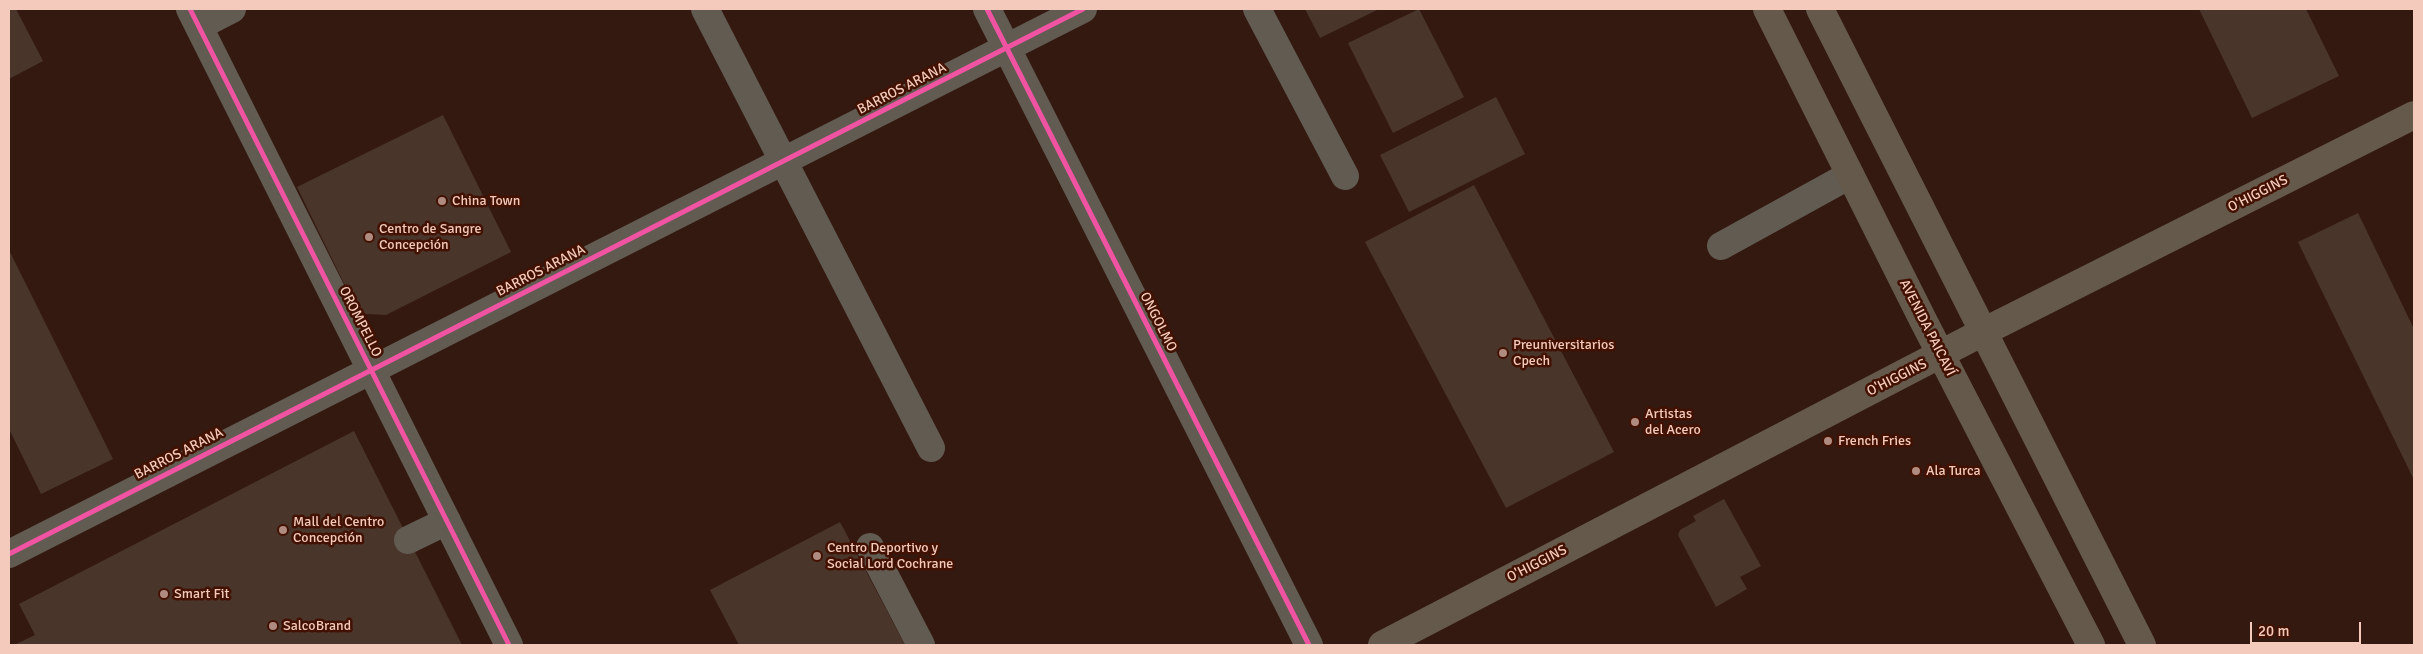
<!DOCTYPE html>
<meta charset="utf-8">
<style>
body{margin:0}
#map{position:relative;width:2423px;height:654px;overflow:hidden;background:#341910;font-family:Signika,sans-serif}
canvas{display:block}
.frame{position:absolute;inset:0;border:10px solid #f3cabc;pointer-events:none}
.scale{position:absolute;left:2250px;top:622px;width:111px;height:22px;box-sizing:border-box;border:2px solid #f3cabc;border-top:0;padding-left:6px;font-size:15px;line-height:18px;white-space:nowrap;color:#f3cabc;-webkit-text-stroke:4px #431101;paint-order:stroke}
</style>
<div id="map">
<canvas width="2423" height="654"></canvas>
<div class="frame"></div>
<div class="scale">20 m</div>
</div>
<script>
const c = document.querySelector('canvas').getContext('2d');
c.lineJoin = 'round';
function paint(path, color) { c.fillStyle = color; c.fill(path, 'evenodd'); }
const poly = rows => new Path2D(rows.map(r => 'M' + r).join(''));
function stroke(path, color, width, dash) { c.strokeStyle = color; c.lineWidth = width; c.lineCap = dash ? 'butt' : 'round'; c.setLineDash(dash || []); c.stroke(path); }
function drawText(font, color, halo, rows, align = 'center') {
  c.font = font + ' Signika,sans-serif'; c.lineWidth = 5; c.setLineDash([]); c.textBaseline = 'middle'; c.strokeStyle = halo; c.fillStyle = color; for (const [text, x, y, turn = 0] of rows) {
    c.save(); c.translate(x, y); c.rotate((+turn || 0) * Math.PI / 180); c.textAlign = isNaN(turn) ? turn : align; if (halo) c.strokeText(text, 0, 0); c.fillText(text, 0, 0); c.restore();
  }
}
paint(poly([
 [9,9,16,9,43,61,9,79],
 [1305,9,1379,9,1320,38],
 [1419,9,1464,97,1393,133,1348,43],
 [2199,9,2306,9,2339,76,2252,118],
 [1496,97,1525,154,1409,212,1380,155],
 [443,115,511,252,386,315,366,314,354,304,297,187],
 [1474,185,1614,452,1506,508,1365,242],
 [2358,213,2414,329,2414,480,2298,242],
 [9,250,113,459,41,494,9,429],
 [354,431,462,645,14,645,35,635,19,604],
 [1724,499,1761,566,1740,577,1747,589,1716,607,1678,535,1680,530,1696,521,1693,516],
 [840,522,905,645,739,645,710,590]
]), '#4a352b');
stroke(poly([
 [190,9,509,645],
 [705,9,931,448],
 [987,9,1309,645],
 [1257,9,1345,176],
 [199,26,232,9],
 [1721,246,1850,175],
 [408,540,447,521],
 [870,547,921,645],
 [9,554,1083,9]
]), '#615b51', 28);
stroke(poly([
 [1767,9,1924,322,2091,645],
 [1820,9,2142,645],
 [1382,645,1983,332,2414,115]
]), '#65594c', 28);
stroke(poly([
 [190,9,509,645],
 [987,9,1309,645],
 [9,554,1083,9]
]), '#f153a3', 5);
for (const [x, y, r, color] of [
 [442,201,5,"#b08c80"],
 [369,237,5,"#b08c80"],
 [1503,353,5,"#b08c80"],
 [1635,422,5,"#b08c80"],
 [1828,441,5,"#b08c80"],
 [1916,471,5,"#b08c80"],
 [283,530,5,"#b08c80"],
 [817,556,5,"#b08c80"],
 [164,594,5,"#b08c80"],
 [273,626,5,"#b08c80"]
]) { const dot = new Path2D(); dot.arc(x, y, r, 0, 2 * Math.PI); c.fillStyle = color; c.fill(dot); stroke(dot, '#431101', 2); }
drawText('14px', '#f3cabc', '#431101', [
 ["BARROS ARANA",902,89,-27],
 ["O'HIGGINS",2258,194,-27],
 ["BARROS ARANA",541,271,-27],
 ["OROMPELLO",360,322,63],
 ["ONGOLMO",1158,322,63],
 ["AVENIDA PAICAVÍ",1927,328,63],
 ["O'HIGGINS",1897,378,-27],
 ["BARROS ARANA",179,454,-27],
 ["O'HIGGINS",1537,564,-27]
]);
drawText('14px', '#f3cabc', '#431101', [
 ["China Town",452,201],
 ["Centro de Sangre",379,229],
 ["Concepción",379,245],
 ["Preuniversitarios",1513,345],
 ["Cpech",1513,361],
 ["Artistas",1645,414],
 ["del Acero",1645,430],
 ["French Fries",1838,441],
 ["Ala Turca",1926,471],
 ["Mall del Centro",293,522],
 ["Concepción",293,538],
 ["Centro Deportivo y",827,548],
 ["Social Lord Cochrane",827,564],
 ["Smart Fit",174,594],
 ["SalcoBrand",283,626]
], 'left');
</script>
